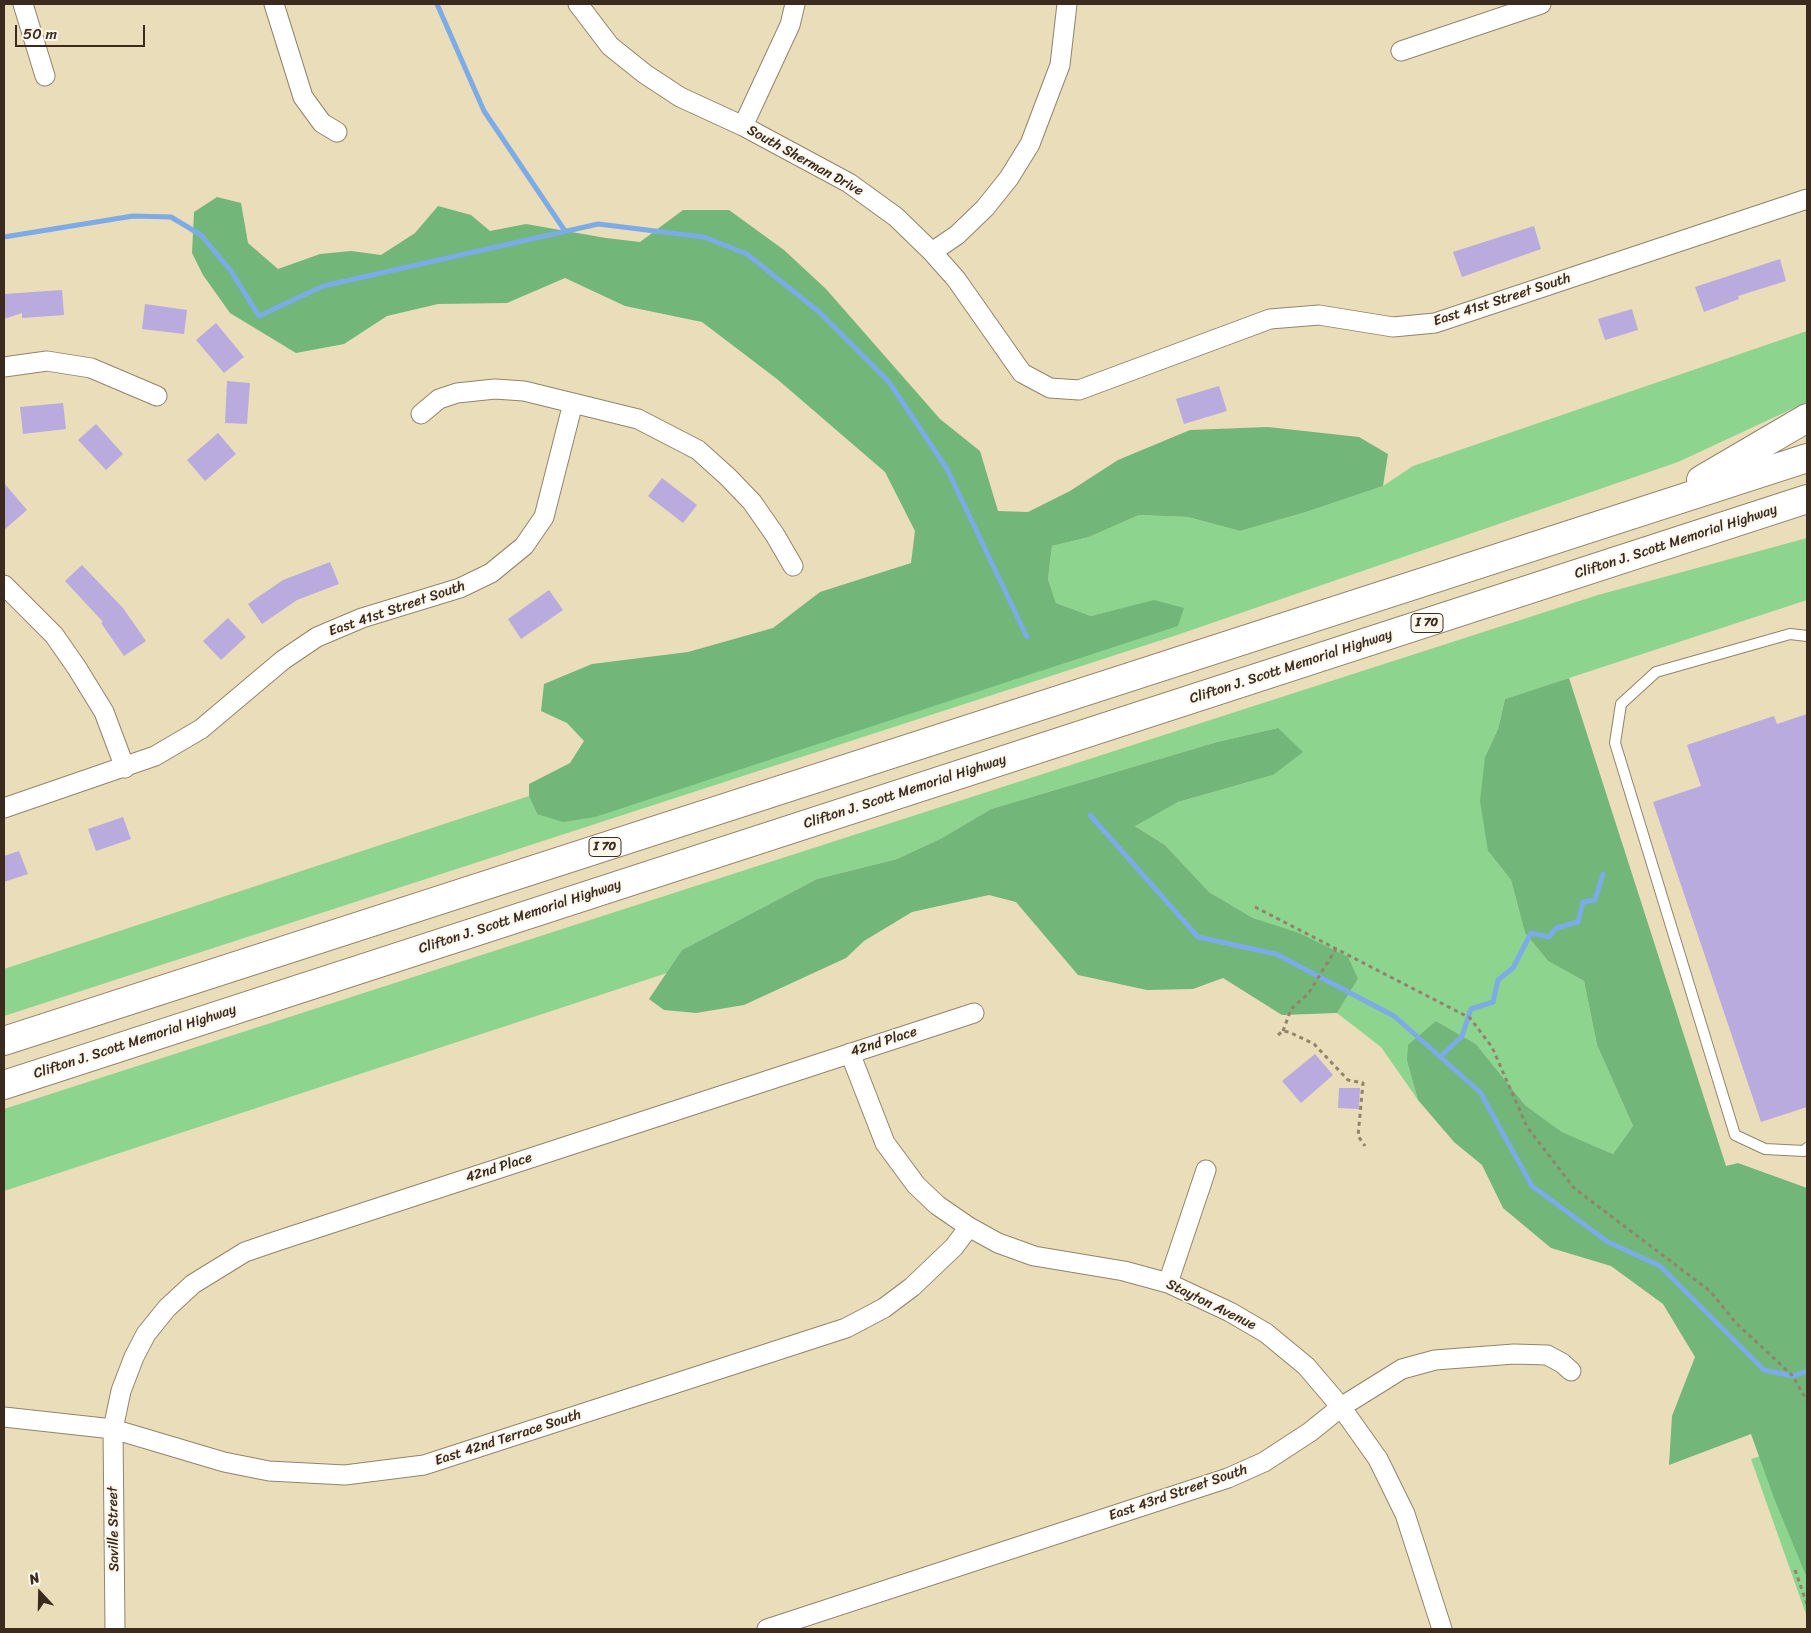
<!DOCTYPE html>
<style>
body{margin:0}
#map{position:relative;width:1811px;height:1633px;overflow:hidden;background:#eaddba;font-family:Sriracha,sans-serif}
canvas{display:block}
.frame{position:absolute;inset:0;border:5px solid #3b2a1e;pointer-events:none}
.north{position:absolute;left:15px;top:1568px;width:50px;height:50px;-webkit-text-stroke:4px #fbf7ec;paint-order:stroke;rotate:339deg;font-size:14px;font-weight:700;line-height:20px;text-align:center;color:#3b2a1e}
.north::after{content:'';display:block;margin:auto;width:18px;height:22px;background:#3b2a1e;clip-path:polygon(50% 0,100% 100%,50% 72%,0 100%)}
.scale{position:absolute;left:15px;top:25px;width:130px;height:22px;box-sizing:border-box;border:2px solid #3b2a1e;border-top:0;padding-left:6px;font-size:15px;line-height:18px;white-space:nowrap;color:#3b2a1e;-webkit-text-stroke:4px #fbf7ec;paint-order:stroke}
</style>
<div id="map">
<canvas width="1811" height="1633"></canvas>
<div class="frame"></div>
<div class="north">N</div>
<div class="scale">50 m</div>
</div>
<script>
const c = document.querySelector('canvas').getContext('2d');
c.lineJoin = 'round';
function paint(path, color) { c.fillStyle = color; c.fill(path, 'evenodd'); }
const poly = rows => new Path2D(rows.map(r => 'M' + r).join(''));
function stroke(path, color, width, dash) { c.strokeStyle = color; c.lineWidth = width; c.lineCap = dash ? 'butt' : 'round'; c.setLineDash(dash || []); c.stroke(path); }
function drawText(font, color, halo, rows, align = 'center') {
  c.font = font + ' Sriracha,sans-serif'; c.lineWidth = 4; c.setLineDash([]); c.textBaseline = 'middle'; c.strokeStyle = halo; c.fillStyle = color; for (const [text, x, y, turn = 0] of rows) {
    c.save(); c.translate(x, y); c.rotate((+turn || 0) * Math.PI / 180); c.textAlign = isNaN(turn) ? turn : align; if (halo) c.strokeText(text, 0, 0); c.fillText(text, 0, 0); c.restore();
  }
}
paint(poly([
 [1807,331,1807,402,1678,462,1180,634,4,1016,4,969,529,796,537,814,1154,601,1091,616,1056,603,1048,579,1052,546,1089,537,1139,515,1188,517,1240,531,1306,512,1383,486,1413,466],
 [1807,538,1807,600,1505,699,1498,729,1485,757,1488,851,1511,880,1525,933,1548,961,1584,981,1597,1045,1633,1126,1613,1154,1562,1132,1525,1105,1476,1044,1436,1021,1407,1061,1418,1100,1381,1047,1337,1013,1358,979,1299,934,1253,918,1209,892,1165,845,1134,825,1178,802,1273,775,1278,728,1217,742,991,809,942,838,897,859,817,879,682,950,667,973,4,1191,4,1109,1598,595],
 [1807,1441,1807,1617,1751,1459]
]), '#8dd48e');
paint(poly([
 [217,197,241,203,248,243,278,269,320,254,351,251,381,255,415,233,438,206,471,215,490,231,526,224,606,238,640,242,683,210,729,210,784,250,826,289,940,419,980,451,998,511,1028,512,1070,491,1118,460,1190,430,1268,427,1359,437,1388,454,1383,486,1306,512,1240,531,1188,517,1139,515,1089,537,1052,546,1048,579,1056,603,1091,616,1154,600,1184,608,1178,626,595,817,563,822,537,814,529,796,529,784,570,763,584,741,567,723,541,711,544,684,592,664,688,652,773,628,820,592,911,563,915,531,885,472,777,379,702,322,625,306,565,278,507,303,438,304,387,316,344,344,296,353,230,313,203,275,192,253,194,212],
 [1569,678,1726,1166,1738,1163,1807,1188,1807,1578,1774,1498,1751,1434,1669,1465,1672,1416,1695,1357,1663,1304,1611,1266,1551,1248,1503,1208,1482,1165,1454,1142,1418,1100,1407,1061,1408,1045,1436,1021,1476,1044,1525,1105,1562,1132,1613,1154,1633,1126,1597,1045,1584,981,1548,961,1525,933,1511,880,1488,851,1480,801,1485,757,1498,729,1505,699],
 [1278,728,1303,752,1273,775,1178,802,1135,826,1165,845,1209,892,1253,918,1299,933,1348,957,1358,979,1337,1013,1282,1015,1223,978,1193,989,1147,990,1078,975,1016,902,989,895,912,912,864,941,846,958,744,1005,696,1013,664,1010,649,999,682,950,817,879,897,859,942,838,991,809,1217,742]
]), '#72b679');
stroke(poly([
 [437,4,484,111,565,231],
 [4,237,133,216,171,217,201,235,231,271,259,316,323,286,598,224,704,237,747,254,818,311,889,382,947,469,1027,637],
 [1090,815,1198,937,1276,954,1394,1016,1480,1092,1532,1186,1608,1242,1660,1266,1764,1370,1793,1376,1807,1371],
 [1440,1057,1462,1036,1471,1009,1493,1002,1498,980,1513,968,1531,933,1549,937,1556,928,1578,922,1583,902,1595,900,1603,874]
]), '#7cabe6', 5);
paint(poly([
 [1534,226,1541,249,1462,277,1453,252],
 [1780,259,1786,281,1738,296,1739,299,1704,312,1695,287],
 [62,290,64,315,22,318,22,313,4,319,4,294],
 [145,304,187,310,184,334,142,329],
 [1632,309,1638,330,1605,340,1598,319],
 [216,323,244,357,224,373,196,340],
 [227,381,250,383,247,424,225,423],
 [1219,386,1227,411,1184,424,1176,399],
 [63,403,66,429,23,434,20,407],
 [96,424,123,454,106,470,78,440],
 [218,433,236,454,205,481,187,460],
 [662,478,697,505,683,523,648,496],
 [4,483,27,510,4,530],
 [330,562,339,584,297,600,262,624,248,604,283,580],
 [82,565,123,608,146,641,124,656,101,623,103,622,65,581],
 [549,590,563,610,521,639,508,619],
 [228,618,246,637,221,660,203,641],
 [1807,714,1807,1107,1761,1122,1653,802,1701,786,1687,745,1774,716,1777,724],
 [123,817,131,839,96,851,88,829],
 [19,851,28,874,4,882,4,856],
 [1315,1054,1333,1075,1301,1103,1282,1081],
 [1339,1088,1360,1088,1359,1109,1338,1108]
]), '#b9abdd');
const lane = poly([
 [1807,636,1790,634,1656,672,1621,704,1615,743,1735,1135,1765,1149,1804,1151,1807,1148]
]);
const street = poly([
 [23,4,45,76],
 [274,4,303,97,322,123,337,132],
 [578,4,610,46,645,74,680,97,743,126,849,183,896,217,932,252,956,279,1022,373,1050,388,1079,390,1270,319,1319,315,1393,327,1435,323,1807,199],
 [1401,51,1541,4],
 [743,126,790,25,795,4],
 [932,252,957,235,985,208,1009,178,1030,144,1060,65,1067,4],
 [4,367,47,361,91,368,157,396],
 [421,414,439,399,457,393,495,389,524,391,638,419,698,450,728,477,752,502,775,535,793,566],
 [4,585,54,635,77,668,104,712,125,768],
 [4,808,155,756,201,729,283,660,317,637,362,618,460,588,491,573,524,546,544,517,573,403],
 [850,1053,885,1143,916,1185,937,1205,969,1227,998,1243,1034,1256,1124,1271,1168,1283,1230,1312,1266,1333,1306,1366,1341,1407,1378,1459,1405,1514,1442,1629],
 [1168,1283,1206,1170],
 [4,1417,113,1429,224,1462,269,1471,345,1475,424,1465,846,1328,884,1308,912,1287,954,1247,969,1227],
 [115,1629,113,1429,121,1391,134,1357,146,1334,167,1308,193,1284,245,1252,277,1241,974,1013],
 [767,1629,1228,1478,1264,1462,1310,1432,1341,1407,1402,1369,1435,1360,1514,1354,1547,1355,1562,1363,1571,1371]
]);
const highway = poly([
 [1701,480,1807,418],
 [4,1041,1807,458],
 [4,1085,1807,499]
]);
stroke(lane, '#92846c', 12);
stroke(street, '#92846c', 21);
stroke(highway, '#92846c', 30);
stroke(poly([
 [1255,907,1470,1018,1492,1047,1527,1127,1574,1188,1710,1291,1736,1323,1793,1376,1807,1401],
 [1283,1031,1291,1009,1308,994,1336,949],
 [1278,1035,1283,1031,1289,1032,1314,1044,1348,1080,1363,1083,1358,1136,1365,1146],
 [1795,1570,1807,1604]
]), '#92846c', 3, [4, 4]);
stroke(lane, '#fff', 10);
stroke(street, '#fff', 19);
stroke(highway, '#fff', 28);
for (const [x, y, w] of [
 [1427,623,32],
 [605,847,32]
]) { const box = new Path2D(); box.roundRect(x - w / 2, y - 9.5, w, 19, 4); c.fillStyle = '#fbf7ec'; c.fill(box); stroke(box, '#3b2a1e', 1); }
drawText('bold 12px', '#3b2a1e', null, [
 ["I 70",1427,623],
 ["I 70",605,847]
]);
drawText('14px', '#3b2a1e', '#fbf7ec', [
 ["South Sherman Drive",805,161,29],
 ["East 41st Street South",1502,300,-18],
 ["Clifton J. Scott Memorial Highway",1676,542,-18],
 ["East 41st Street South",397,609,-19],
 ["Clifton J. Scott Memorial Highway",1291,667,-18],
 ["Clifton J. Scott Memorial Highway",905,792,-18],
 ["Clifton J. Scott Memorial Highway",520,917,-18],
 ["Clifton J. Scott Memorial Highway",135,1042,-18],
 ["42nd Place",884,1042,-18],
 ["42nd Place",499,1168,-18],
 ["Stayton Avenue",1211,1305,26],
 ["East 42nd Terrace South",508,1438,-18],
 ["East 43rd Street South",1178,1493,-19],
 ["Saville Street",114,1529,-91]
]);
</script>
